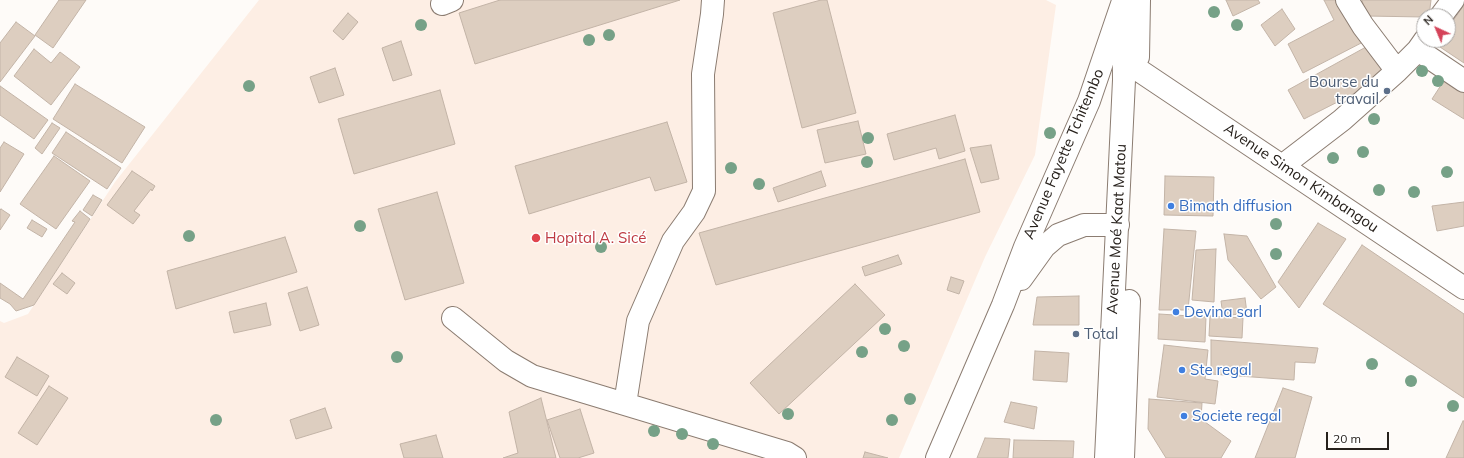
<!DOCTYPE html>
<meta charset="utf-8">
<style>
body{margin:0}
#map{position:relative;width:1464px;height:458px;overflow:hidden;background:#fefbf8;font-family:Mulish,sans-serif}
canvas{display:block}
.north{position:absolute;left:1416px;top:8px;width:40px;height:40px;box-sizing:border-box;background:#fff;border:1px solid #a9a6a4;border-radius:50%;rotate:316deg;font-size:11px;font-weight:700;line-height:16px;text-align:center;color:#27211c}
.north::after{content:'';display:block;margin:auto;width:14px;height:18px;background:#d44359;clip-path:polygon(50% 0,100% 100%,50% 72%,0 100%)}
.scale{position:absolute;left:1326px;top:432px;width:63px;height:18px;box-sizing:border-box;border:2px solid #27211c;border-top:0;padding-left:5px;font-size:12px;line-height:14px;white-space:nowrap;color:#27211c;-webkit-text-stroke:3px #fff;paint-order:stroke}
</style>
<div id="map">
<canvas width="1464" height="458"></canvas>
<div class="north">N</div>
<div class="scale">20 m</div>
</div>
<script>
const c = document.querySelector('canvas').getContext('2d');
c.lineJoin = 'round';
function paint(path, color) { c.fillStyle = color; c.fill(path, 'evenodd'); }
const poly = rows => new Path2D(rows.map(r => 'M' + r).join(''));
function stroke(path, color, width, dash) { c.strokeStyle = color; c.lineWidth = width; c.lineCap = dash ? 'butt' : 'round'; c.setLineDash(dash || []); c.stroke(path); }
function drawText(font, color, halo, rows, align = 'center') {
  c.font = font + ' Mulish,sans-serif'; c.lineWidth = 3; c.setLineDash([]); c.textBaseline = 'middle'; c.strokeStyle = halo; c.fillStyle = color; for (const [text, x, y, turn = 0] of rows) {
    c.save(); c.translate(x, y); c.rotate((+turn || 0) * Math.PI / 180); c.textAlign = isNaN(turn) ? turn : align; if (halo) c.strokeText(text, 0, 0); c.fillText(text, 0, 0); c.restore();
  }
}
paint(poly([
 [259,0,1046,0,1056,5,1035,155,985,257,899,458,0,458,0,321,4,323,28,314,115,182]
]), '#fdeee4');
const building = poly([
 [59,0,86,0,53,48,35,35,59,0],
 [500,0,680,0,475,64,459,13,500,0],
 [821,0,827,0,856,113,802,128,773,13,821,0],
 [1226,0,1258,0,1260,3,1233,16,1226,0],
 [1324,0,1342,0,1367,40,1303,73,1288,44,1334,20,1324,0],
 [1362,0,1431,0,1429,16,1424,17,1366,16,1362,0],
 [1464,5,1464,63,1437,45,1440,40,1448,40,1448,28,1464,5],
 [1282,9,1295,29,1275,46,1261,25,1282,9],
 [348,13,358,22,343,40,333,31,348,13],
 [16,22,35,36,0,82,0,43,16,22],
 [401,41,412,75,393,81,382,48,401,41],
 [1375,42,1398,69,1369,86,1304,119,1288,90,1375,42],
 [34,49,51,63,60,52,80,67,51,105,14,76,34,49],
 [335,68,344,95,319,103,310,77,335,68],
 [1445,79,1464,91,1464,119,1432,99,1445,79],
 [75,84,145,127,122,163,53,119,75,84],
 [0,86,48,120,34,139,0,115,0,86],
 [440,90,455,144,354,174,338,119,440,90],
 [955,115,965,151,939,159,936,148,894,160,887,134,955,115],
 [858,121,866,154,825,163,817,130,858,121],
 [667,122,687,182,655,191,650,177,529,214,515,166,667,122],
 [52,123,60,128,42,154,35,148,52,123],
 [66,132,121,168,107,189,52,153,66,132],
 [4,142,24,154,0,192,0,148,4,142],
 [991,145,999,179,981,183,970,148,991,145],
 [54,156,90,181,56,229,20,204,54,156],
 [965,159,980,212,716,285,699,233,965,159],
 [132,171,155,186,152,191,151,189,134,211,140,215,133,224,107,205,132,171],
 [821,171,826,186,778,202,773,188,821,171],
 [1165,176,1214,177,1213,216,1164,215,1165,176],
 [437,192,464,283,405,300,378,209,437,192],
 [93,195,102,200,92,216,83,210,93,195],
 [1464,202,1464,226,1437,231,1432,206,1464,202],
 [1,209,10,215,0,230,0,210,1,209],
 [80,211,90,219,34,305,16,311,10,304,0,298,0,283,23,299,75,222,72,221,80,211],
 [32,220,47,229,42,237,27,228,32,220],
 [1318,223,1346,239,1299,308,1278,282,1318,223],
 [1164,229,1196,231,1188,310,1159,310,1164,229],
 [1224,234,1247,236,1276,287,1261,299,1228,260,1224,234],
 [285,237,297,272,176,309,167,271,285,237],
 [1362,245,1464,314,1464,398,1323,304,1362,245],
 [1216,249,1214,302,1192,300,1196,250,1216,249],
 [898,255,902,264,865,276,862,267,898,255],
 [62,273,75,283,67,294,53,284,62,273],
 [951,277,964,281,959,294,947,290,951,277],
 [855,284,885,315,779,414,750,383,855,284],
 [307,287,319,325,300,331,288,293,307,287],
 [1079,296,1079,325,1033,325,1037,297,1079,296],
 [1245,298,1247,313,1223,316,1221,301,1245,298],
 [266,303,271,325,234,333,229,312,266,303],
 [1159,314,1206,317,1205,342,1158,339,1159,314],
 [1210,316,1243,318,1242,338,1209,336,1210,316],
 [1211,340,1318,348,1315,363,1295,362,1294,380,1211,374,1211,340],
 [1164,345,1208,350,1205,379,1218,381,1215,404,1157,397,1164,345],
 [1035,351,1069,353,1067,382,1033,380,1035,351],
 [17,357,49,376,37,396,5,377,17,357],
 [49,386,68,398,37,445,18,433,49,386],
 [1283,388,1312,397,1295,458,1255,458,1283,388],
 [541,398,556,458,503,458,518,453,509,412,541,398],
 [1149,399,1202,403,1201,419,1231,441,1221,458,1166,458,1148,429,1149,399],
 [1011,402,1037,407,1034,429,1004,422,1011,402],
 [325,408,332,428,296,439,290,420,325,408],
 [580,409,594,453,578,458,560,458,547,420,580,409],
 [1463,421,1464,421,1464,458,1446,458,1463,421],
 [436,435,443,458,404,458,400,444,436,435],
 [985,438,1010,439,1008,458,977,458,985,438],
 [1014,440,1074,441,1073,458,1013,458,1014,440],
 [865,452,888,458,863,458,865,452]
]);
paint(building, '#ddcec0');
stroke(building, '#c3b4a7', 1);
const minor = poly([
 [1347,0,1363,26,1397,71],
 [442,4,452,0],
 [1441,16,1453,0],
 [1418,50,1464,81],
 [1137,69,1464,288],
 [1282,166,1342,120,1397,71,1418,50,1425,40],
 [1021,279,1044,247,1058,235,1084,225,1118,225],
 [453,318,506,361,532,376,787,453,795,458],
 [625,404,638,321,673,241,694,212,704,191,703,74,712,14,713,0],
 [937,458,1003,305,1025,247,1089,101,1122,4]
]);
const major = poly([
 [1138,57,1139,0],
 [1106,458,1124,80,1123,0],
 [1123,458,1129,301]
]);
stroke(minor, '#8b7c71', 24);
stroke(major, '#8b7c71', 24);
stroke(minor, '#fff', 22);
stroke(major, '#fff', 22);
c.fillStyle = '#76a187';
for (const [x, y] of [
 [1214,12],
 [421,25],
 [1237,25],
 [609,35],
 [589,40],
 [1422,71],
 [1438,81],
 [249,86],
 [1374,119],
 [1050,133],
 [868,138],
 [1363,152],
 [1333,158],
 [867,162],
 [731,168],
 [1447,172],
 [759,184],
 [1379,190],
 [1414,192],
 [1276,224],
 [360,226],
 [189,236],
 [601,247],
 [1276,254],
 [885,329],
 [904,346],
 [862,352],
 [397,357],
 [1372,364],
 [1411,381],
 [910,399],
 [1453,406],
 [788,414],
 [216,420],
 [892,420],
 [654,431],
 [682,434],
 [713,444]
]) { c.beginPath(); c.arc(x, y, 6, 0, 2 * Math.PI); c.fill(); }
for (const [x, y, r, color] of [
 [1387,91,4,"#5c6f8a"],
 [1171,206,4,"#3f7fe0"],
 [536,238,5,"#e0444e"],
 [1176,312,4,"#3f7fe0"],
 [1076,334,4,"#5c6f8a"],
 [1182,370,4,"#3f7fe0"],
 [1184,416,4,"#3f7fe0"]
]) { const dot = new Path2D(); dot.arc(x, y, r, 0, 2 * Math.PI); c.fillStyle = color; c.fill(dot); stroke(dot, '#fff', 1.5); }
drawText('15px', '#4e5e75', '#fff', [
 ["Bourse du",1379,82],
 ["travail",1379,99],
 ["Total",1084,334,"left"]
], 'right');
drawText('15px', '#27211c', '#fff', [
 ["Avenue Fayette Tchitembo",1064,154,-67],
 ["Avenue Simon Kimbangou",1301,178,34],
 ["Avenue Moé Kaat Matou",1117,229,-87]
]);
drawText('15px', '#366cbe', '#fff', [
 ["Bimath diffusion",1179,206],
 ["Devina sarl",1184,312],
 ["Ste regal",1190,370],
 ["Societe regal",1192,416]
], 'left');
drawText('15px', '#be3a42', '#fff', [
 ["Hopital A. Sicé",545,238]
], 'left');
</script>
